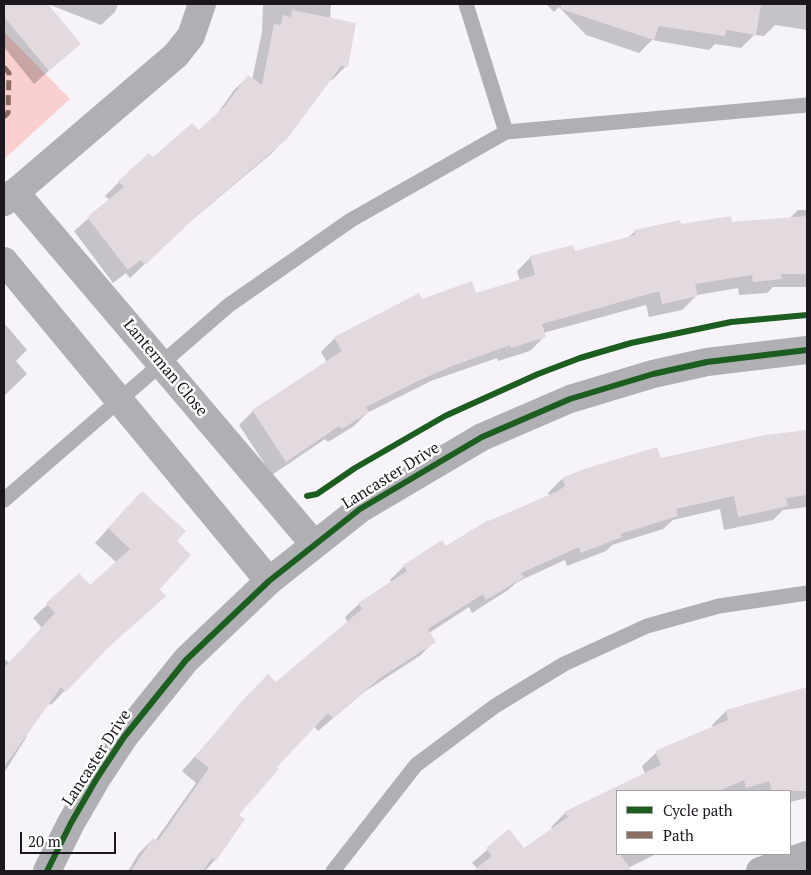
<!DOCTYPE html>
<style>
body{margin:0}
#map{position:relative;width:811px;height:875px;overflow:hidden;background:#f7f4f9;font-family:"PT Serif",serif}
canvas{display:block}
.frame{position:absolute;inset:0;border:5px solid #1c161f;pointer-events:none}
.legend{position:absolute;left:616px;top:790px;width:175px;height:65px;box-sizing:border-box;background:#fff;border:1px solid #a4a2a5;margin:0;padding:6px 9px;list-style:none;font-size:15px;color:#1c161f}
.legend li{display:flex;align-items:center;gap:10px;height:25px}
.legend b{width:25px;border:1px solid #a4a2a5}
.scale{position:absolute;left:20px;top:832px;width:96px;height:22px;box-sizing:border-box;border:2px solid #1c161f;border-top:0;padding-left:6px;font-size:15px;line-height:18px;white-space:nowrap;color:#1c161f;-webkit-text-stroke:4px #fff;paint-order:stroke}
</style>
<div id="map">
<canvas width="811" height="875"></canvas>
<div class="frame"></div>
<ul class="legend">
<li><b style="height:6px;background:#1b5e20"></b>Cycle path</li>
<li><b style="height:6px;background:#8d6e63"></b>Path</li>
</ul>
<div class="scale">20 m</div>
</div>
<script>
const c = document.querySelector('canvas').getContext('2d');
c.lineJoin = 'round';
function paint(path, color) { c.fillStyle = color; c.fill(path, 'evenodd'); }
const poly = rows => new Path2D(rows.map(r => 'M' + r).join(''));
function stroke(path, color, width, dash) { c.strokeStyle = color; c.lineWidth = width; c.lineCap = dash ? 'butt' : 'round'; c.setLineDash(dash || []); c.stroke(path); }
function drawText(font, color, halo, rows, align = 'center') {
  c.font = font + ' "PT Serif",serif'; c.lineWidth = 5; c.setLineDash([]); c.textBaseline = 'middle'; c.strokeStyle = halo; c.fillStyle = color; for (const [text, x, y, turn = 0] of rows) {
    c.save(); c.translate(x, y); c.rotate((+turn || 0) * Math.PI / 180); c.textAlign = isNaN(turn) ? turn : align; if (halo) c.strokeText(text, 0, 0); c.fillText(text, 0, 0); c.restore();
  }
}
paint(poly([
 [4,32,70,99,4,159]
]), '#f9cfcf');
paint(poly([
 [15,4,24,4,35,17,80,43,34,84,4,47,4,14],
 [48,4,118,4,115,12,101,25],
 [263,4,331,4,330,19,346,66,332,80,329,80,286,138,272,153,186,225,130,278,126,273,113,283,74,231,110,200,105,196,119,182,199,132,215,117,234,90,248,77,252,80,262,32],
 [546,4,807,4,807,30,775,25,764,36,754,35,741,48,715,44,709,50,652,40,639,53,586,35,559,7,554,12],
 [798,210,807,210,807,287,773,287,767,293,739,295,738,288,697,295,682,310,649,317,646,305,543,333,544,337,530,351,498,361,497,358,431,381,367,413,354,426,328,442,325,439,272,475,239,425,253,411,327,362,321,352,335,338,421,301,476,295,520,281,517,271,531,257,574,252,628,238,635,231,680,225,789,219],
 [4,323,27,350,16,361,27,374,4,396],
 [807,431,807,507,783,510,773,520,724,530,720,509,673,520,663,529,612,545,606,551,567,566,565,560,517,582,508,590,472,613,469,607,429,633,434,641,421,655,364,692,318,731,314,726,275,767,238,816,215,860,205,871,128,871,139,853,153,839,155,841,196,783,182,771,254,690,276,684,348,623,345,617,359,604,391,582,390,580,404,566,442,542,445,548,489,523,550,496,548,493,562,479,656,449,660,460,766,436],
 [128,506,175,542,158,589,164,596,98,656,51,705,48,703,25,735,27,736,4,773,4,662,6,660,9,663,42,628,33,618,79,575,90,586,117,563,95,543],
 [807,688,807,798,790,802,790,791,617,791,617,854,656,854,622,871,475,871,478,869,472,863,509,831,524,850,553,829,551,827,565,813,645,774,642,766,656,753,713,728,712,725,726,711]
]), '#0003');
paint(poly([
 [4,4,48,4,81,44,49,71,4,17],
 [561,4,761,4,756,35,726,30,725,36,659,26,654,40,561,9],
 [292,10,356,23,348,67,341,66,287,139,202,211,145,265,141,260,128,270,87,217,124,187,118,181,149,153,153,157,192,123,199,130,225,106,248,75,262,85,274,24,281,25,283,15,291,17],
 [731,216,732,222,807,216,807,274,781,274,782,279,753,282,752,275,695,284,698,296,662,304,659,291,542,324,546,337,511,348,510,345,447,368,416,382,366,407,369,412,342,429,339,426,286,462,252,410,342,351,334,337,419,293,422,299,472,281,476,293,535,275,530,256,573,245,575,251,635,235,634,230,680,220,681,224],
 [807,430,807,495,786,498,788,506,738,517,734,496,676,509,678,516,620,534,622,537,581,553,579,547,521,573,524,577,486,600,483,594,428,629,436,642,380,678,333,718,328,713,277,767,279,769,239,815,245,819,216,861,212,858,203,871,131,871,153,838,158,841,209,768,195,757,243,700,268,674,276,682,362,609,358,603,407,571,403,565,442,540,446,546,488,520,489,521,558,491,565,486,562,478,581,470,657,447,661,458,765,435],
 [142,491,186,531,177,541,191,555,160,589,166,596,109,647,66,692,61,687,4,767,4,668,55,613,46,603,79,573,90,585,130,549,108,528],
 [807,687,807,791,772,791,769,781,746,788,744,780,718,791,617,791,617,854,620,854,632,871,473,871,492,856,486,848,509,829,524,848,568,817,564,812,661,765,655,751,728,720,726,710]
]), '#e2dadf');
stroke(poly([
 [466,4,506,132],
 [4,500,229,305,351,220,506,132,807,105],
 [333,871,416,765,495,706,564,664,647,626,719,606,807,593]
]), '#b0b0b4', 15);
stroke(poly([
 [15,192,314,544],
 [4,202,176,55,191,36,202,4],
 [4,261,269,581],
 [760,871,807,855]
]), '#b0b0b4', 28);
stroke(poly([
 [47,871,71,823,97,778,124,737,186,660,269,581,360,509,482,437,570,399,653,374,707,362,807,350]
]), '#b0b0b4', 28);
stroke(poly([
 [4,67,9,73,8,113,4,117]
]), '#8d6e63', 5, [10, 5]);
stroke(poly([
 [307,496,317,494,355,468,445,416,538,374,580,358,631,343,731,322,807,315],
 [47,871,71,823,97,778,124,737,186,660,269,581,360,509,482,437,570,399,653,374,707,362,807,350]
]), '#1b5e20', 6);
drawText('16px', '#1c161f', '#fff', [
 ["Lanterman Close",165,368,50],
 ["Lancaster Drive",391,476,-32],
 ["Lancaster Drive",97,758,-57]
]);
</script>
